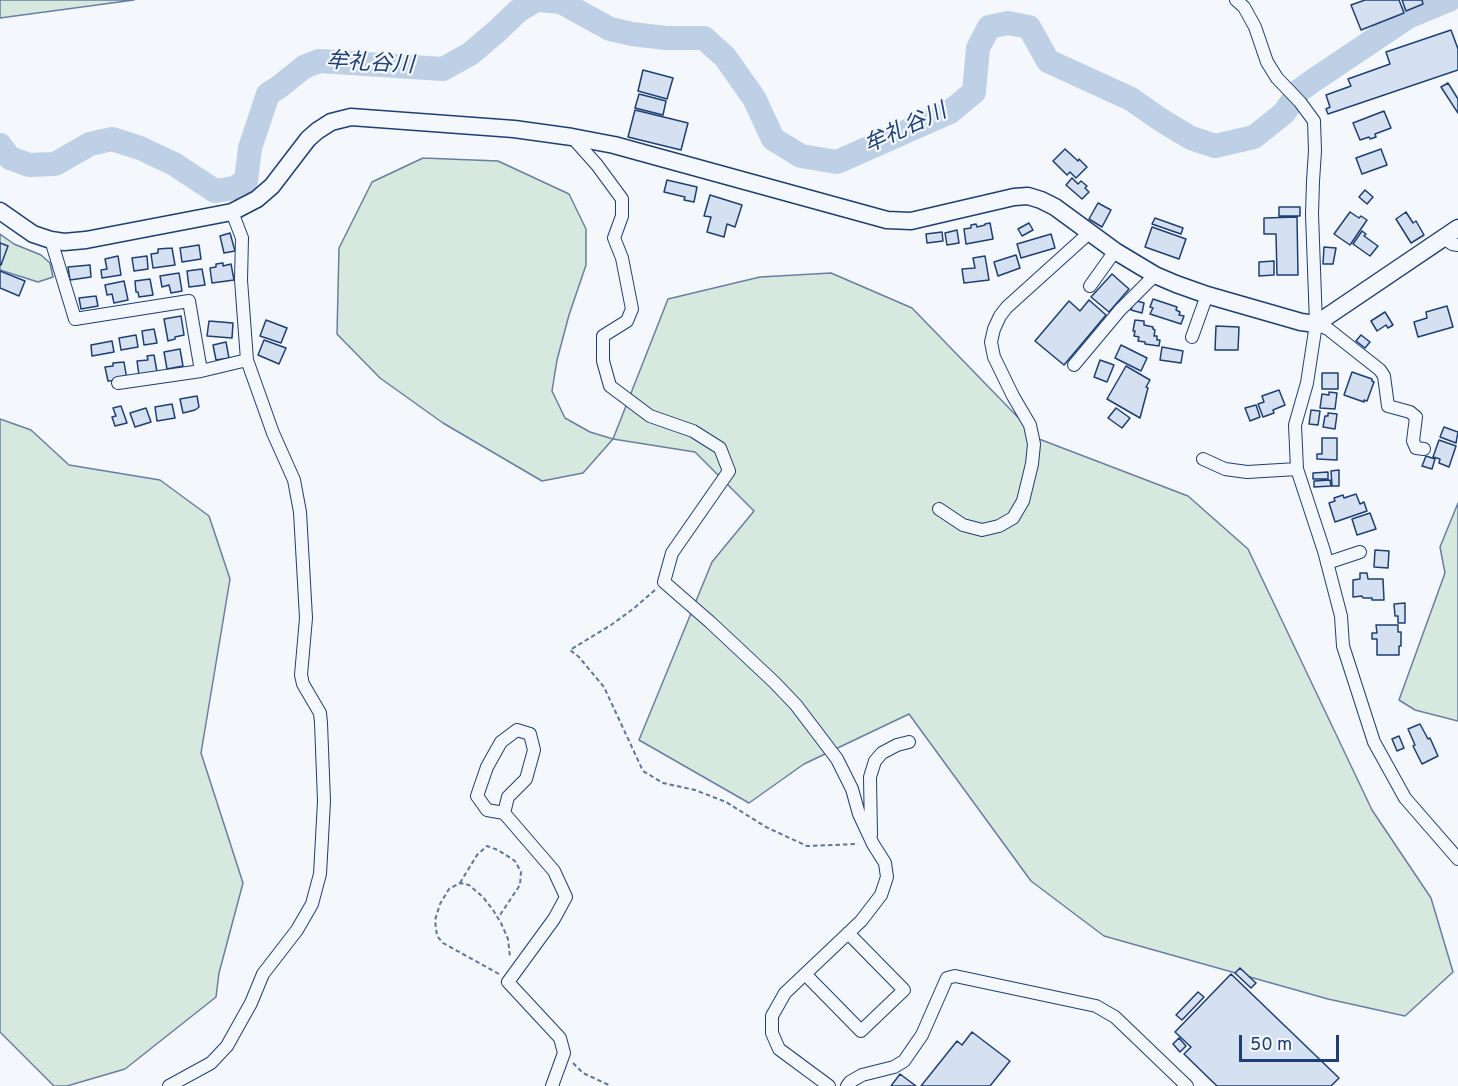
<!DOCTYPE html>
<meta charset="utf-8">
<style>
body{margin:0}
#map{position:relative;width:1458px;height:1086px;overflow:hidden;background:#f4f7fb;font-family:Overpass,sans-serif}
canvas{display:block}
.scale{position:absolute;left:1239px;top:1035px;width:100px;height:27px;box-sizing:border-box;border:3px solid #1d3f73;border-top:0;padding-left:8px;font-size:18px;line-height:21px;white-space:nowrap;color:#1d3f73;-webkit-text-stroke:4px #f4f7fb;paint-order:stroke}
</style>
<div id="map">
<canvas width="1458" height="1086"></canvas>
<div class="scale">50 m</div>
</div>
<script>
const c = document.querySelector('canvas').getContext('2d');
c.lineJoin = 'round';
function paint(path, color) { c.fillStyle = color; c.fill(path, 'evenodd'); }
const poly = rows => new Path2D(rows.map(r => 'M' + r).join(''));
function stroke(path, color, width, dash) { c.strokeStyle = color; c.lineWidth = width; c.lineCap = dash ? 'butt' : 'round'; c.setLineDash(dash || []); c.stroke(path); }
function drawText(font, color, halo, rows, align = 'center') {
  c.font = font + ' Overpass,"Noto Sans JP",sans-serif'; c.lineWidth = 4.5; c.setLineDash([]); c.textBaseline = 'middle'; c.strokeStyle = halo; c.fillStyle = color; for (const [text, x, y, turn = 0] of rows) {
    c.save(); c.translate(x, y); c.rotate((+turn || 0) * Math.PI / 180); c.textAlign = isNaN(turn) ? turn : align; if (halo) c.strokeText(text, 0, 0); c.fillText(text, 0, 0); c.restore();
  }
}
const green = poly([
 [0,0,134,0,0,18,0,0],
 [423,158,498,161,569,194,586,229,586,265,569,315,557,360,552,391,565,418,590,432,613,439,668,299,760,277,831,273,912,308,1039,439,1188,496,1248,549,1372,810,1431,898,1453,972,1405,1016,1328,999,1104,936,1031,881,909,714,804,764,749,803,639,740,712,562,754,511,695,452,613,439,583,473,542,481,443,423,380,378,337,334,339,248,372,182,423,158],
 [0,234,14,244,41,255,50,263,53,277,38,282,0,270,0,234],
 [0,419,31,430,69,465,160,480,209,516,230,579,201,753,243,883,219,973,216,997,125,1069,67,1086,54,1086,0,1032,0,419],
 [1458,503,1458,721,1415,710,1399,700,1445,573,1440,547,1458,503]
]);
paint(green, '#d7e8df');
stroke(green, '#687fa3', 1.5);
stroke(poly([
 [538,0,561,2,610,29,632,34,666,38,704,38,725,57,754,98,773,139,801,156,837,162,950,112,974,92,978,48,989,27,1008,23,1029,27,1048,61,1131,99,1161,120,1191,138,1215,146,1254,137,1284,113,1300,90,1314,80,1408,17,1449,0],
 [0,145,10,158,29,165,55,164,90,144,112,139,140,148,174,164,215,191,234,188,246,181,250,148,268,94,279,87,304,67,319,61,443,69,470,54,496,32,518,11,536,0]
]), '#bed0e5', 24);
const building = poly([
 [1365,0,1399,0,1404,13,1361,30,1351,5,1365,0],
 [1402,0,1422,0,1423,4,1406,11,1402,0],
 [1451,30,1458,49,1458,70,1328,114,1326,109,1330,107,1326,95,1351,86,1348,79,1390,64,1386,52,1451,30],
 [643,70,673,78,667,99,638,91,643,70],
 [1448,83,1458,99,1458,113,1441,87,1448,83],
 [639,94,666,101,663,115,635,108,639,94],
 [635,110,688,123,681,150,628,137,635,110],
 [1384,111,1391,128,1375,134,1376,137,1370,139,1369,137,1360,140,1353,123,1384,111],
 [1065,149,1078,161,1079,159,1087,167,1076,178,1070,172,1067,175,1053,161,1065,149],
 [1381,149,1387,165,1362,174,1356,158,1381,149],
 [1072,178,1078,184,1081,181,1087,186,1085,188,1089,192,1082,199,1066,185,1072,178],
 [667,180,697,187,694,202,684,200,685,197,664,192,667,180],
 [1365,190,1373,197,1367,204,1359,197,1365,190],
 [710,195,742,205,735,227,727,224,724,237,707,232,711,217,704,216,710,195],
 [1098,203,1111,210,1102,227,1089,219,1098,203],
 [1279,207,1300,207,1300,216,1279,216,1279,207],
 [1350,212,1359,218,1361,216,1367,220,1350,245,1334,234,1350,212],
 [1406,212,1413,223,1416,221,1424,235,1411,243,1396,219,1406,212],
 [1297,217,1298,275,1277,275,1276,234,1264,234,1264,218,1297,217],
 [1155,218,1183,228,1181,234,1152,224,1155,218],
 [990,223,993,239,966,244,964,229,971,228,971,225,976,224,977,227,985,225,985,224,990,223],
 [1029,223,1033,230,1022,236,1018,229,1029,223],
 [1152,227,1186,239,1179,259,1145,247,1152,227],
 [957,230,959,243,947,245,945,233,957,230],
 [1362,231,1366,234,1364,236,1378,246,1370,256,1353,244,1362,231],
 [942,232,943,241,927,243,926,234,942,232],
 [230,233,235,251,224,253,220,236,230,233],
 [1051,234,1055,248,1021,258,1017,244,1051,234],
 [0,243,8,246,1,265,0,265,0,243],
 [199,245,201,259,182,262,180,248,199,245],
 [1324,247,1336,248,1333,264,1323,264,1324,247],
 [172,248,175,265,153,268,151,254,158,253,158,249,172,248],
 [1016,255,1020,268,998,276,994,262,1016,255],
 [118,256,121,275,102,278,101,270,107,269,105,259,118,256],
 [147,256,148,269,134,271,132,258,147,256],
 [985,256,989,280,964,283,962,269,975,268,973,258,985,256],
 [1274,261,1274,275,1259,276,1259,262,1274,261],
 [223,263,223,266,231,264,234,280,212,283,210,268,216,267,216,264,223,263],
 [90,265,91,277,70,280,68,267,90,265],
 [202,269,205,285,189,287,187,271,202,269],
 [0,271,25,281,19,296,0,288,0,271],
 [179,273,182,291,171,293,169,285,162,287,160,276,179,273],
 [1112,274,1129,289,1109,312,1091,297,1112,274],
 [150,279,153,295,139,297,138,292,136,292,135,281,150,279],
 [124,281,128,300,114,303,112,294,107,295,105,285,124,281],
 [96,296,98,306,81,309,79,298,96,296],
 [1153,299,1177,307,1176,310,1180,312,1179,315,1184,316,1181,324,1150,314,1153,308,1150,307,1153,299],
 [1089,300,1106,315,1064,365,1035,341,1069,301,1080,311,1089,300],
 [1134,300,1144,303,1142,313,1131,310,1134,300],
 [1447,306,1453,327,1418,337,1414,322,1427,318,1426,312,1447,306],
 [1385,312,1393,325,1388,328,1386,325,1377,331,1371,321,1385,312],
 [181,316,184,335,175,337,175,339,168,341,164,319,181,316],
 [266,320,287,328,281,343,260,336,266,320],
 [1135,320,1144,321,1144,325,1153,327,1153,329,1155,330,1154,336,1157,336,1157,340,1160,340,1159,346,1145,344,1145,342,1138,341,1139,337,1134,336,1135,331,1133,331,1135,320],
 [209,321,233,323,232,338,207,336,209,321],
 [1216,326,1239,327,1238,350,1215,350,1216,326],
 [154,329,157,343,144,345,142,331,154,329],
 [136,335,138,347,121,350,119,338,136,335],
 [1361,335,1370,342,1365,348,1356,341,1361,335],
 [264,340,286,348,279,364,258,355,264,340],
 [112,341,114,352,92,356,91,345,112,341],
 [226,342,229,358,216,360,213,345,226,342],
 [1121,345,1147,358,1141,371,1115,358,1121,345],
 [1162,347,1183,351,1181,363,1160,360,1162,347],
 [180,349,183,366,167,369,164,352,180,349],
 [154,355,157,372,139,375,137,361,148,360,147,356,154,355],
 [1100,360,1114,365,1107,382,1094,377,1100,360],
 [124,362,127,380,108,381,105,367,113,366,113,363,124,362],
 [1126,366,1150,380,1146,387,1148,388,1140,418,1107,399,1126,366],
 [1352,372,1372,379,1372,381,1374,382,1367,401,1364,400,1364,402,1344,395,1352,372],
 [1322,373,1338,373,1338,389,1322,389,1322,373],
 [1279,390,1285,405,1273,410,1274,413,1263,417,1258,404,1264,402,1262,396,1279,390],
 [1329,392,1337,393,1335,409,1320,408,1322,394,1329,395,1329,392],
 [197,396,199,407,195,410,183,413,180,399,197,396],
 [172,404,175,418,157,421,155,407,172,404],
 [1256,405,1260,417,1250,421,1245,408,1256,405],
 [121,406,127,423,115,426,112,417,116,416,113,408,121,406],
 [146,408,151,422,135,427,130,413,146,408],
 [1116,408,1130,418,1122,428,1108,418,1116,408],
 [1311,410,1320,411,1318,425,1309,424,1311,410],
 [1328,413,1337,414,1335,429,1323,427,1325,416,1328,416,1328,413],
 [1444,427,1458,432,1456,443,1440,437,1444,427],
 [1322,438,1337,438,1337,460,1317,459,1317,454,1322,454,1322,438],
 [1439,440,1456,446,1449,467,1439,463,1440,459,1433,457,1439,440],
 [1426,456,1435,459,1432,469,1422,466,1426,456],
 [1339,470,1339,486,1332,486,1331,471,1339,470],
 [1328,472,1328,479,1313,479,1313,473,1328,472],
 [1330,480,1331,486,1314,487,1314,481,1330,480],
 [1356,494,1360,504,1364,502,1367,511,1335,522,1329,503,1335,501,1334,498,1343,495,1344,498,1356,494],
 [1370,513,1376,529,1357,535,1352,519,1370,513],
 [1375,550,1389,551,1388,568,1374,567,1375,550],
 [1360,573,1367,573,1368,579,1383,579,1384,600,1372,600,1372,598,1363,598,1362,596,1353,597,1353,580,1360,579,1360,573],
 [1405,603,1405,623,1398,623,1398,616,1395,616,1394,604,1405,603],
 [1376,625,1398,625,1398,632,1401,632,1401,646,1399,646,1399,655,1377,655,1377,639,1372,639,1372,633,1377,633,1376,625],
 [1420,724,1428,739,1430,738,1438,756,1422,764,1413,746,1415,745,1408,729,1420,724],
 [1399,736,1404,748,1397,751,1392,739,1399,736],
 [1240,968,1256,983,1251,988,1235,973,1240,968],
 [1231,974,1339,1078,1331,1086,1217,1086,1184,1054,1191,1047,1175,1032,1231,974],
 [1198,992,1204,997,1182,1020,1176,1015,1198,992],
 [972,1032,1010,1061,990,1086,921,1086,957,1041,962,1045,972,1032],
 [1179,1038,1186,1046,1180,1052,1173,1044,1179,1038],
 [900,1074,916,1086,891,1086,900,1074]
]);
paint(building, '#d5e0f0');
stroke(building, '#1d3f73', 1.5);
const street = poly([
 [1236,0,1244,7,1255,27,1267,62,1277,78,1300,102,1314,121,1315,151,1313,181,1312,214,1316,324,1307,383,1295,425,1297,469,1324,551,1341,616,1343,646,1374,742,1405,798,1458,859],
 [572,137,597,165,622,199,622,216,614,238,622,258,632,309,627,321,603,336,603,361,610,386,650,416,693,431,720,448,729,471,672,553,664,582,710,622,774,682,796,705,837,759,852,789,859,814,873,844,885,863,887,877,881,895,861,921,785,993,772,1016,772,1033,779,1049,829,1086],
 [1444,238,1452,244,1458,245],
 [51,240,75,319,189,301,201,371,247,360],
 [1090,286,1115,251],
 [1316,324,1328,329,1380,370,1384,376,1388,406,1410,412,1416,417,1413,441,1416,448,1424,449],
 [1192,337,1207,295],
 [1074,365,1120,310,1155,275],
 [118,383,201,371],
 [1203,459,1225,469,1247,472,1297,469],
 [939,509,963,525,982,530,999,526,1013,518,1023,501,1032,464,1034,444,1030,425,1013,396,994,357,991,342,994,329,1000,316,1007,307,1089,233],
 [1327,563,1360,552],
 [504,813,508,797,526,779,534,750,530,734,517,730,501,742,487,767,477,796,487,810,504,813,554,871,566,897,554,919,508,982,560,1038,564,1053,552,1086],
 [871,835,870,777,875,761,882,753,897,745,909,742],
 [805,974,861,1031,904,990,848,933],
 [169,1086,211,1063,227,1046,251,1003,263,974,297,930,312,904,320,874,322,838,324,801,321,723,320,713,303,684,301,675,306,618,300,512,294,480,273,433,247,360,241,280,242,238,232,212],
 [847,1086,850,1082,862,1075,894,1067,904,1061,922,1035,947,978,955,976,1096,1006,1115,1017,1187,1086]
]);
const secondary = poly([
 [0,211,33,234,51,240,64,242,86,240,232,212,257,199,272,186,308,139,317,131,331,122,351,117,514,129,572,137,614,145,887,220,911,221,1014,197,1028,196,1041,200,1055,207,1115,251,1155,275,1176,284,1207,295,1301,322,1316,324,1458,228]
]);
stroke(street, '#1d3f73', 14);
stroke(secondary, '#1d3f73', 19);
stroke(poly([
 [655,590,633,609,611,625,570,650,579,657,604,687,643,771,663,783,695,790,726,802,766,827,807,846,858,844],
 [460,883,477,855,487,846,498,850,515,861,521,872,520,885,498,918],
 [499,974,443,943,437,936,435,920,440,904,449,889,460,883,469,885,483,897,493,910,501,923,508,939,510,957],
 [573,1063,583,1073,611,1086]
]), '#5e769c', 2, [4.5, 3]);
stroke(street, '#f4f7fb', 12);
stroke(secondary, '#f4f7fb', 16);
drawText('italic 22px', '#1d3f73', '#f4f7fb', [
 ["牟礼谷川",370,65,3],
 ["牟礼谷川",906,130,-25]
]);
</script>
